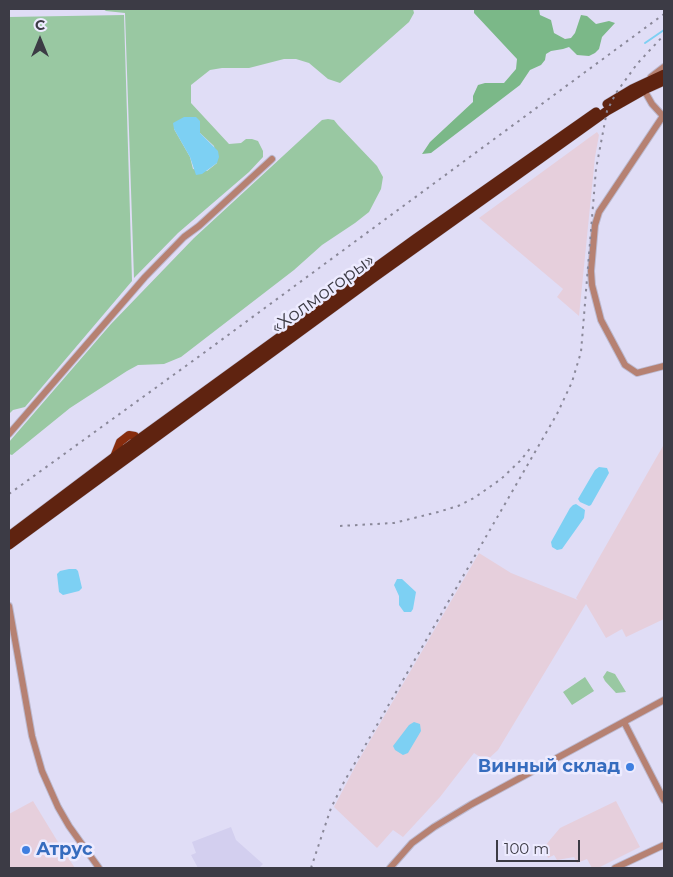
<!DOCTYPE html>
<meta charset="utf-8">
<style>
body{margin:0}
#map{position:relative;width:673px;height:877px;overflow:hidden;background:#e0ddf6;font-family:Montserrat,sans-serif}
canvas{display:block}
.frame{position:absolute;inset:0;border:10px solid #3c3b45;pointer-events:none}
.north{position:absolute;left:15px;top:15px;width:50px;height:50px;-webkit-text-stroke:4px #edebff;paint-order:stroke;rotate:0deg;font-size:14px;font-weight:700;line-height:20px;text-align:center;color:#3c3b45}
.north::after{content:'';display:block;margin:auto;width:18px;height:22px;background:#3c3b45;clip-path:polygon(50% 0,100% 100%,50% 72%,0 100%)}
.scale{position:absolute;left:496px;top:840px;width:84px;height:22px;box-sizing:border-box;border:2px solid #3c3b45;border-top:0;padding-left:6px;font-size:15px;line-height:18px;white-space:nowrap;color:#3c3b45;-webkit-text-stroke:4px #edebff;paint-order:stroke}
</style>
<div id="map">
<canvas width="673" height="877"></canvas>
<div class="frame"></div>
<div class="north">С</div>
<div class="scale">100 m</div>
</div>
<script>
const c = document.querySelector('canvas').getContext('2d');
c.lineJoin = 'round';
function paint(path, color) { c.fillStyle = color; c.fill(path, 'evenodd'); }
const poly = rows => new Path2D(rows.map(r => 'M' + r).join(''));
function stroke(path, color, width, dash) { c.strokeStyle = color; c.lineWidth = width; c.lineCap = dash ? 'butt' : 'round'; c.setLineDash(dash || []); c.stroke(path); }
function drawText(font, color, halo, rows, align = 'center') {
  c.font = font + ' Montserrat,sans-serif'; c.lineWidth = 5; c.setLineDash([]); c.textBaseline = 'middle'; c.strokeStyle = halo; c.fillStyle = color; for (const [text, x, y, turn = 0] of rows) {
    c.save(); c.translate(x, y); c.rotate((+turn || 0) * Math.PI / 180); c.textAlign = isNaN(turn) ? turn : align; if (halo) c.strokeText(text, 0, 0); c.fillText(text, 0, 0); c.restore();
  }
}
paint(poly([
 [231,827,236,840,263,864,259,868,198,868,191,855,196,853,192,842]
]), '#d3cfef');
paint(poly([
 [597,132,599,135,595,157,579,316,557,297,563,289,479,218],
 [663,446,664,619,626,637,622,629,606,638,586,604,498,750,486,761,474,753,440,797,403,837,393,830,377,848,334,807,357,763,479,553,511,573,578,600,576,598],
 [33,801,61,847,75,868,9,868,9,814],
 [616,801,640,847,598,868,592,868,587,859,577,863,574,857,557,860,554,855,548,858,544,847,560,828]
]), '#e6cfdc');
paint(poly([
 [103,9,413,9,414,13,409,22,340,83,328,79,309,63,296,59,284,59,249,68,222,68,210,70,191,85,191,103,229,144,241,143,246,139,252,139,258,141,263,151,263,157,249,172,178,233,134,278,125,13,106,11],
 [199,127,200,133,214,146,217,163,207,171,193,169,190,157,174,129],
 [124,15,132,281,25,407,13,410,9,414,9,17],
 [328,119,334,120,338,125,377,166,383,177,381,189,369,212,355,223,322,245,294,270,181,357,164,364,138,365,127,371,70,408,12,455,9,454,9,442,111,324,194,238,322,120],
 [607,671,615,674,626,692,616,693,605,681,603,677],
 [585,677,594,691,572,705,563,692]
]), '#99c8a2');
paint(poly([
 [474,9,539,9,540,15,551,20,554,33,565,39,571,38,575,33,581,15,587,16,596,24,609,21,615,23,602,37,599,49,595,53,589,56,577,55,569,47,563,49,551,51,546,54,545,60,541,65,530,70,520,85,431,153,422,154,430,142,473,102,473,96,478,85,485,83,504,83,516,69,517,59,474,13]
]), '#7bb888');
paint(poly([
 [184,117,196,117,200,121,200,133,218,151,219,157,217,163,202,174,196,175,190,157,174,129,173,123],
 [599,467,607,468,609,473,591,505,589,506,580,502,578,499,595,470],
 [576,504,585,510,584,518,562,549,557,550,552,547,551,542,570,508,573,505],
 [69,569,76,569,78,571,82,588,79,591,63,595,59,592,57,574,60,571],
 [397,579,402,579,416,592,413,609,411,612,404,612,399,605,399,596,394,585],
 [414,722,420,724,421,731,408,753,403,755,395,750,393,746,409,725]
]), '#7dd0f3');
stroke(poly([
 [645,43,664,30]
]), '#7dd0f3', 2);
const minor = poly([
 [651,77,664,67],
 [644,90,652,104,663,116,599,212,595,225,591,271,592,285,601,320,625,365,637,373,664,366],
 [9,434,145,277,184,237,199,226,272,159],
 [9,606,32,736,42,771,58,807,69,826,99,868],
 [624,722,664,800],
 [390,868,412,843,434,827,472,804,664,700],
 [615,868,664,845]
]);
const major = poly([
 [114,457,120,442,129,435,135,436,139,444]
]);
const highway = poly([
 [607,104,632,89,664,74],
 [9,536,114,457,415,239,596,112],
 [9,545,372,279,607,111,644,90,664,81]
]);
stroke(minor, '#bcb9cf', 8);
stroke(major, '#bcb9cf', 9);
stroke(highway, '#bcb9cf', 10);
stroke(minor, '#b68172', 6);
stroke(major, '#872c0d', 8);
stroke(highway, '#5f2310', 9);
stroke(poly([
 [9,494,201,355,664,14],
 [340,526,394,523,438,512,458,506,474,498,501,479,520,461,532,446],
 [311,868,331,808,344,782,557,414,572,382,581,352,596,169,607,111,616,93,637,64,664,35]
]), '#8a8899', 2, [2.5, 5]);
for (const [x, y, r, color] of [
 [630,767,5,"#3f7fe0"],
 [26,850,5,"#3f7fe0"]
]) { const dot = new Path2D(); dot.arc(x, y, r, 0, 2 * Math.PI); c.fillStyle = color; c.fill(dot); stroke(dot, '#edebff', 2); }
drawText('18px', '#3c3b45', '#edebff', [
 ["«Холмогоры»",323,294,-36]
]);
drawText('bold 18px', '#366cbe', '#edebff', [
 ["Винный склад",620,767],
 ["Атрус",36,850,"left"]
], 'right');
</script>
